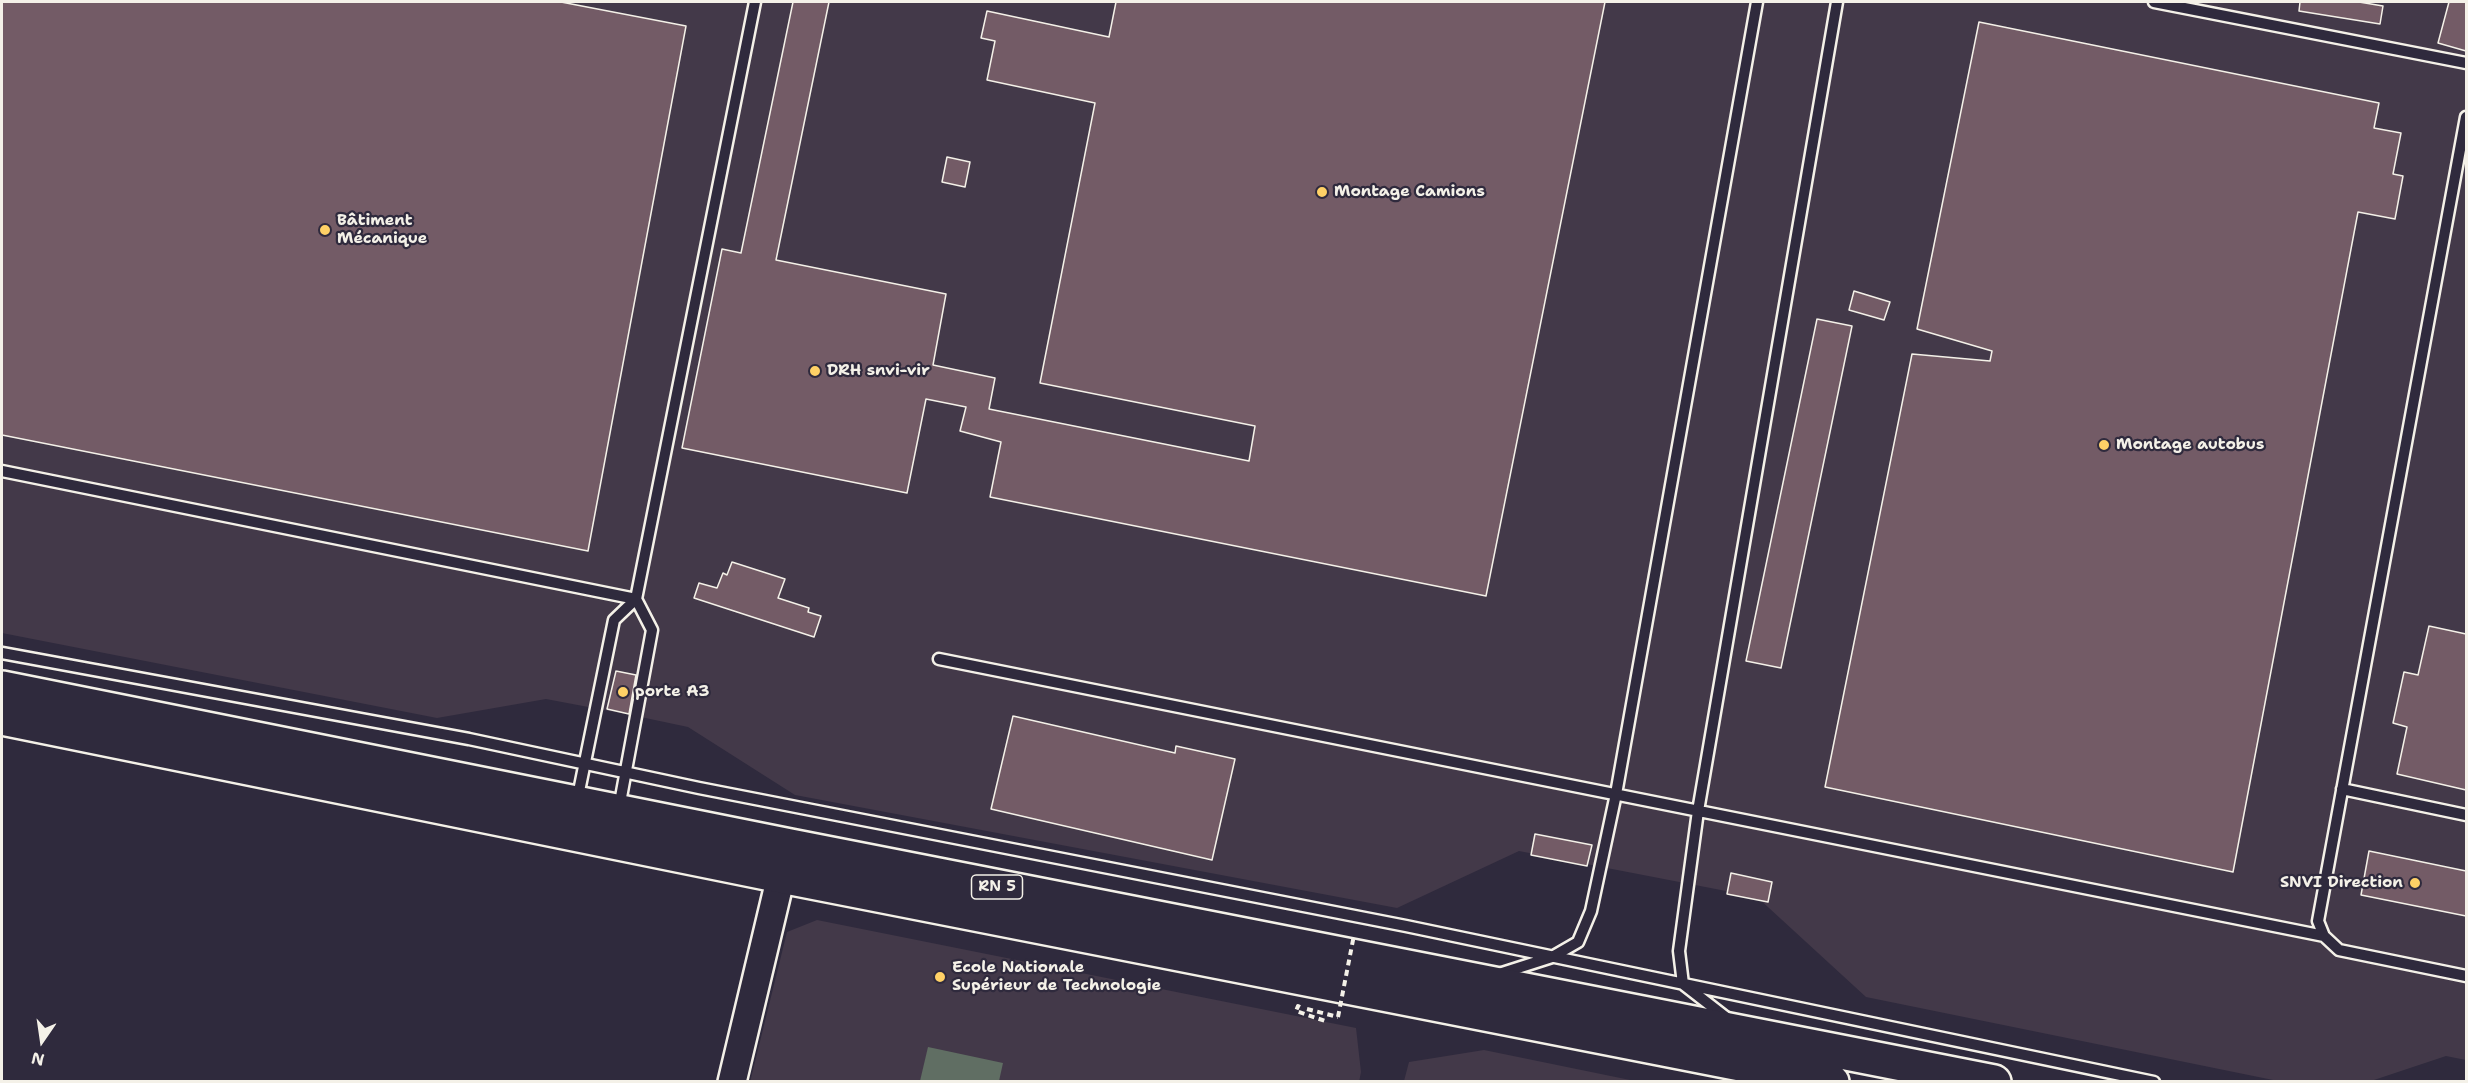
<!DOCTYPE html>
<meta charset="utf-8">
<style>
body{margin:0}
#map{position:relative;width:2468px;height:1083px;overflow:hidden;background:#2f2a3d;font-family:"Shantell Sans",sans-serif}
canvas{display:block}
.frame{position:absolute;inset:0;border:3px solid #f4f1e8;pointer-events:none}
.north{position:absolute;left:12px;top:1011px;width:60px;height:60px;-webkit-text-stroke:4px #2f2a3d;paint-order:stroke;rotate:193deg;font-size:16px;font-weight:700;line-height:24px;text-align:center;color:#f4f1e8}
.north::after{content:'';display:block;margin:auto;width:21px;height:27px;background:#f4f1e8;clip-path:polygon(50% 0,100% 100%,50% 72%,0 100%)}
</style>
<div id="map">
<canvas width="2468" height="1083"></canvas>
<div class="frame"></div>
<div class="north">N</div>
</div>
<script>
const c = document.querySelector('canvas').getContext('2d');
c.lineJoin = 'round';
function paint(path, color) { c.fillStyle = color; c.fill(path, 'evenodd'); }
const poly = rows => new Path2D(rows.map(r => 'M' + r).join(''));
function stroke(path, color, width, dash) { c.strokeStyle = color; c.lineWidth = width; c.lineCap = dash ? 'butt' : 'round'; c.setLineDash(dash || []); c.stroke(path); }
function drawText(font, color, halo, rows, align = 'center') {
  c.font = font + ' "Shantell Sans",sans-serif'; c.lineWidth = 4.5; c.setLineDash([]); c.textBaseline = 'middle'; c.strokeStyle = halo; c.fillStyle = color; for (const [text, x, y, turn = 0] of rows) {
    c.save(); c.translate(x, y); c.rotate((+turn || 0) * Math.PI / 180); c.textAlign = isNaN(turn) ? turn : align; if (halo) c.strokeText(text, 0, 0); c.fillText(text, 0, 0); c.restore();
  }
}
paint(poly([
 [2,2,2466,2,2466,1060,2446,1056,2371,1081,2278,1081,1866,997,1757,897,1519,851,1397,908,795,795,688,727,636,716,546,699,437,718,2,633],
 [817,920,1356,1028,1361,1072,1359,1082,750,1082,787,932],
 [1484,1050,1635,1081,1404,1081,1409,1062]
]), '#433949');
paint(poly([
 [928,1047,1003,1063,999,1081,920,1081]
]), '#606e63');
const building = poly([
 [2,2,561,2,686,26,588,551,2,435,2,2],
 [793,2,829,2,776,260,946,294,933,365,995,378,989,409,1249,461,1255,426,1040,383,1095,103,987,80,995,41,981,38,987,11,1109,37,1116,2,1605,2,1486,596,990,497,1001,442,960,431,966,407,926,399,907,493,682,448,722,249,741,253,793,2],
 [2300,2,2359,2,2383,6,2380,24,2299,11,2300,2],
 [2449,2,2466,2,2466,51,2438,43,2449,2],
 [1979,22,2379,103,2374,128,2401,133,2393,174,2403,176,2395,219,2358,212,2233,872,1825,787,1912,354,1990,361,1992,351,1917,329,1979,22],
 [947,157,970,162,965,187,942,182,947,157],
 [1854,291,1890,302,1884,320,1849,310,1854,291],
 [1817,319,1852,326,1781,668,1746,661,1817,319],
 [732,562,785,579,778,598,809,608,808,612,821,616,814,637,694,598,699,583,717,588,723,573,727,575,732,562],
 [2429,626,2466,634,2466,790,2397,774,2407,727,2393,723,2404,672,2418,675,2429,626],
 [616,671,636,675,629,714,607,709,616,671],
 [1013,716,1175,753,1176,746,1235,759,1212,860,991,809,1013,716],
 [1535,834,1592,845,1587,866,1531,855,1535,834],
 [2369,851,2466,871,2466,916,2361,895,2369,851],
 [1731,873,1772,882,1768,902,1727,894,1731,873]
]);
paint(building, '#735b66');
stroke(building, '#f4f1e8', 1.5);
const service = poly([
 [2154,2,2466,63],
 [2466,117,2318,921,2324,936,2339,950,2466,976],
 [2,471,636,599],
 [2,653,469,739,699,788,1406,926,2154,1082],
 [939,659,2324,936],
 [2342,789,2466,815],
 [577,801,614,620,636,599,755,2],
 [619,808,652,630,636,599],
 [1499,974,1552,957,1578,942,1591,911,1616,794,1757,2],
 [1728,1019,1683,984,1679,951,1698,811,1837,2]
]);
const tertiary = poly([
 [732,1082,781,876]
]);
const trunk = poly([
 [2,688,790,846,1994,1082],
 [2,718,781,876,1832,1082]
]);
stroke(service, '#f4f1e8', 15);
stroke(tertiary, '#f4f1e8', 32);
stroke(trunk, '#f4f1e8', 38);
stroke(poly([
 [1300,1007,1298,1006,1296,1011,1328,1022],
 [1307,1009,1338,1017]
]), '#f4f1e8', 4, [6, 4.5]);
stroke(service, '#2f2a3d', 10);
stroke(tertiary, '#2f2a3d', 27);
stroke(trunk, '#2f2a3d', 33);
stroke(poly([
 [1338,1017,1354,935]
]), '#f4f1e8', 4, [6, 4.5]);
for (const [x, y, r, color] of [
 [1322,192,6,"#ffd166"],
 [325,230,6,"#ffd166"],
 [815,371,6,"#ffd166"],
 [2104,445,6,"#ffd166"],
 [623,692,6,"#ffd166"],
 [2415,883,6,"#ffd166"],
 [940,977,6,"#ffd166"]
]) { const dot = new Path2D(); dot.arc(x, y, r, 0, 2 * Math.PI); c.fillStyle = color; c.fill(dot); stroke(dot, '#2f2a3d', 2); }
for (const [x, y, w] of [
 [997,887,51]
]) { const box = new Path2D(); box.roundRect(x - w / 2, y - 12, w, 24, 4.5); c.fillStyle = '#2f2a3d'; c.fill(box); stroke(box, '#f4f1e8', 1.5); }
drawText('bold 15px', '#f4f1e8', null, [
 ["RN 5",997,887]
]);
drawText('bold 16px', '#f4f1e8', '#2f2a3d', [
 ["Montage Camions",1334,192],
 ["Bâtiment",337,221],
 ["Mécanique",337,239],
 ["DRH snvi-vir",827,371],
 ["Montage autobus",2116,445],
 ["porte A3",635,692],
 ["SNVI Direction",2403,883,"right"],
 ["Ecole Nationale",952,968],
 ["Supérieur de Technologie",952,986]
], 'left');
</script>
